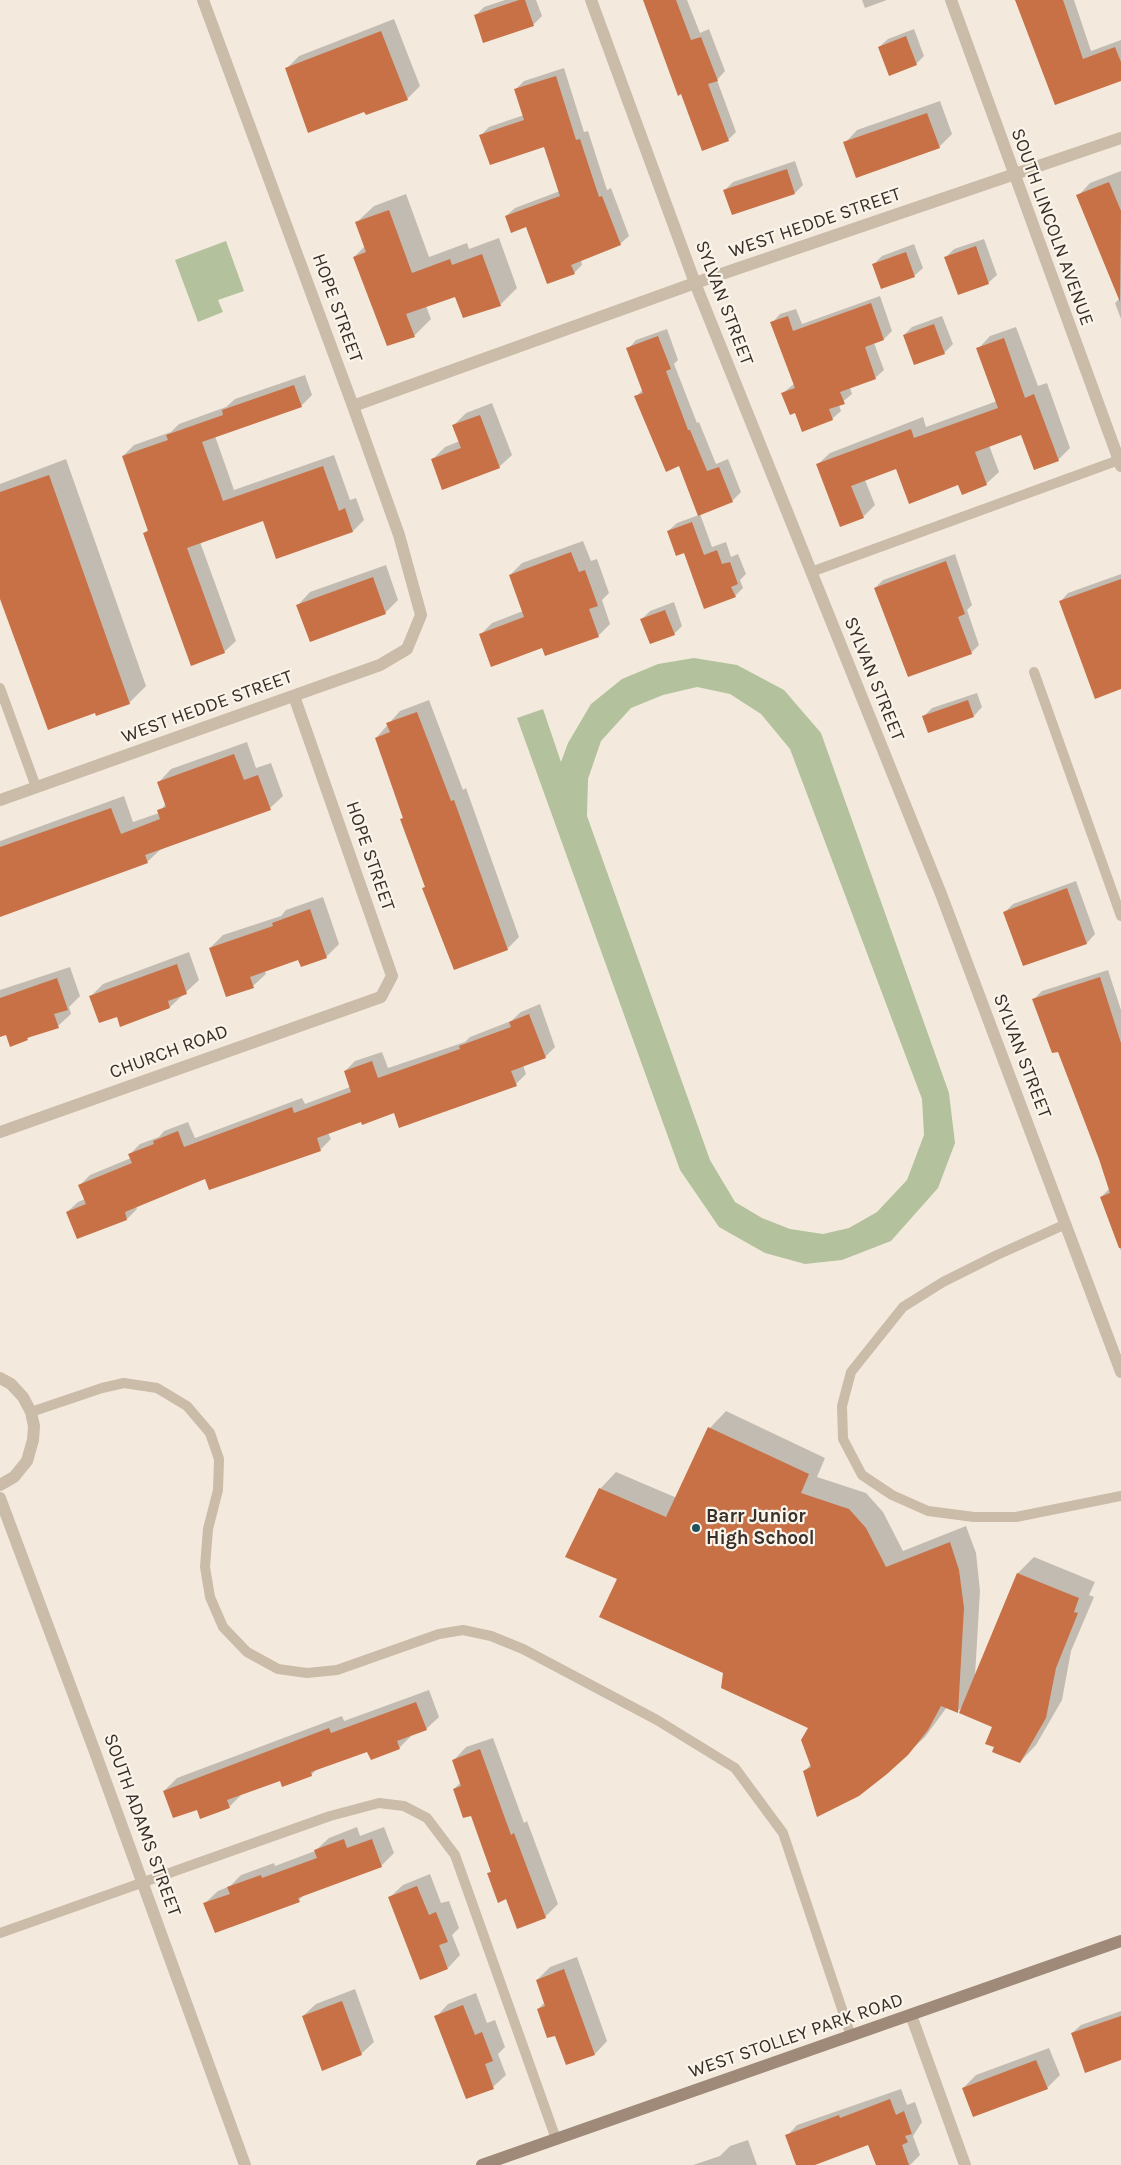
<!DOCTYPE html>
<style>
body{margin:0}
canvas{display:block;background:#f3eadd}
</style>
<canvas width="1121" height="2165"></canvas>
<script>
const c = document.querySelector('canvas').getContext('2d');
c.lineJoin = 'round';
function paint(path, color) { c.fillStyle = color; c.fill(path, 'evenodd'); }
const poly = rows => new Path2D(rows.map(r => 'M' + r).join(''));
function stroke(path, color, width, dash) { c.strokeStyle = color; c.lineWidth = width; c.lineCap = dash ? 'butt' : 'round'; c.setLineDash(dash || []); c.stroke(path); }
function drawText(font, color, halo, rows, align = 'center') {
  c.font = font + ' Karla,sans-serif'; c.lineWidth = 4.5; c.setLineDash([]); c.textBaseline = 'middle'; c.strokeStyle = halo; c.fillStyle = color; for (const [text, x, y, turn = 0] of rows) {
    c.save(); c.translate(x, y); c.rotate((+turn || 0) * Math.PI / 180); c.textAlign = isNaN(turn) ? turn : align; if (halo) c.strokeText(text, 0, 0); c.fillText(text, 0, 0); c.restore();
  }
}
paint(poly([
 [226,241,244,291,218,300,223,312,198,322,175,260],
 [694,658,737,665,784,690,821,733,949,1093,955,1143,938,1188,891,1241,842,1260,805,1264,765,1253,719,1227,680,1170,517,718,543,709,561,762,568,743,591,704,622,679,658,664],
 [697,687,730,694,761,714,790,749,922,1099,924,1135,907,1180,877,1212,849,1228,823,1234,790,1229,762,1218,735,1202,710,1160,587,816,588,779,601,741,631,708,663,695]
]), '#b3c29d');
paint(poly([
 [505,0,536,0,542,16,533,25,475,16,484,7],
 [645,0,687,0,700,33,709,29,725,71,717,80,736,132,728,140],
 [862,0,887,0,865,8],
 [1017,0,1074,0,1091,51,1121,40,1121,79,1055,104],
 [394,19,420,86,407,99,365,111,287,68,299,56],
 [914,29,924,56,916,64,879,47,888,39],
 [564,68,584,132,588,131,607,190,611,188,629,236,620,244,581,260,582,265,574,273,526,226,506,216,515,208,560,191,544,145,481,135,489,127,524,115,516,89,524,81],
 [940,101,952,134,939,147,845,143,857,130],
 [795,161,803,185,795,193,725,190,733,182],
 [1121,171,1121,319,1115,303,1120,298,1078,196,1090,183],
 [406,194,429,257,467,243,469,249,499,238,517,288,500,305,456,295,426,306,431,319,414,336,354,257,365,246,357,222,374,206],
 [984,239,997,275,988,283,946,257,954,249],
 [914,244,923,268,914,276,874,264,882,256],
 [880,296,892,331,884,339,874,343,884,370,875,378,850,388,852,394,839,405,841,411,832,419,796,411,783,393,795,383,772,323,780,314,796,309,802,324],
 [942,316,953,344,944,353,904,335,912,327],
 [1016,327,1038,386,1047,383,1070,448,1058,460,1022,433,989,445,999,472,986,484,959,484,897,468,865,480,875,505,863,517,817,465,830,453,923,417,926,427,997,401,978,349,990,336],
 [667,329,678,360,674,364,697,423,699,422,716,464,728,459,741,492,732,501,700,514,712,547,726,542,731,557,738,554,746,574,740,580,743,588,735,596,685,552,668,531,677,523,699,515,679,465,636,397,643,389,628,349,636,340],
 [305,375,312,395,301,406,215,436,234,490,334,455,350,500,356,498,364,520,353,531,277,558,263,520,200,542,236,641,224,652,145,533,149,529,123,456,134,445,171,432,179,424,226,407,235,399],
 [492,403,512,455,499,467,432,460,445,447,460,441,454,425,466,413],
 [66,459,146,686,129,703,0,595,0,484],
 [583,541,591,561,597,559,609,593,602,600,610,624,598,636,542,646,480,635,492,623,523,611,510,575,522,563],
 [955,554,972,605,967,610,979,645,971,653,875,588,883,580],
 [386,565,398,600,385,613,298,605,310,592],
 [1121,574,1121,688,1060,602,1068,593],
 [674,602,682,626,674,634,642,619,650,611],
 [977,693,982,707,974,716,929,732,923,717,932,708],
 [429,700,463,790,466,788,519,937,507,949,426,886,376,738,400,711],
 [247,742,256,768,271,763,283,796,270,808,160,850,147,862,0,916,0,841,124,796,133,822,159,813,166,803,159,782,171,769],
 [1076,881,1095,934,1087,943,1024,965,1005,912,1013,904],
 [323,897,339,944,326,957,299,958,264,970,266,974,253,986,210,948,223,935,281,916,286,910],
 [189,952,199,980,170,1007,117,1015,90,997,103,984],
 [70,967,80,996,69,1007,71,1014,58,1026,31,1035,27,1039,6,1034,0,1036,0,990],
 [1108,970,1121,1010,1121,1251,1101,1197,1110,1188,1059,1050,1034,999,1042,991],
 [540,1004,555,1047,545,1057,523,1065,526,1074,516,1084,362,1120,328,1133,331,1139,321,1149,210,1189,205,1177,136,1206,137,1209,127,1219,67,1212,78,1202,85,1199,80,1185,90,1175,131,1158,130,1154,140,1144,159,1137,164,1131,188,1122,195,1138,302,1098,305,1104,350,1087,345,1071,355,1061,382,1052,388,1068,465,1042,470,1037,511,1021,521,1012],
 [726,1411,825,1458,817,1477,866,1493,883,1512,903,1551,966,1526,976,1553,980,1591,975,1676,1018,1573,1034,1557,1095,1582,1089,1595,1094,1597,1071,1651,1062,1700,1036,1745,1020,1762,996,1746,994,1726,963,1706,958,1711,947,1707,925,1737,907,1754,805,1771,811,1764,809,1728,724,1672,619,1579,600,1489,616,1472,677,1498,710,1428],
 [429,1690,439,1717,426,1729,412,1735,399,1748,368,1750,318,1768,311,1775,281,1780,242,1794,229,1807,198,1808,164,1791,177,1778,342,1716,344,1721],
 [493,1738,524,1823,527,1821,558,1904,545,1917,507,1898,489,1873,492,1870,472,1814,454,1789,461,1782,454,1760,466,1747],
 [357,1827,360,1836,384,1827,394,1853,381,1866,306,1893,299,1900,205,1903,218,1891,230,1886,241,1875,274,1863,275,1866,315,1851,329,1838],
 [430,1874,441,1903,449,1901,459,1928,452,1935,460,1955,448,1968,390,1897,403,1885],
 [577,1957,607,2041,595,2054,567,2064,556,2034,538,2009,545,2002,537,1980,550,1967],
 [355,1989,374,2042,361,2054,303,2016,316,2004],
 [476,1993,487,2023,495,2020,505,2047,498,2054,506,2075,493,2087,436,2017,448,2004],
 [1121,2011,1121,2059,1072,2033,1081,2025],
 [1049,2048,1060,2075,1047,2088,963,2088,976,2075],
 [901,2089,907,2105,915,2102,922,2122,913,2136,920,2155,910,2165,877,2165,869,2143,811,2165,798,2165,787,2136,797,2125],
 [748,2140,757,2165,693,2165,720,2156,730,2146]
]), '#0003');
paint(poly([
 [519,0,525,0,534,26,483,43,474,15],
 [643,0,676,0,691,40,701,37,718,81,708,84,729,141,702,151,681,94,678,96],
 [1015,0,1063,0,1083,59,1115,47,1121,62,1121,81,1055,105],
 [381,31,408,100,366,115,364,112,308,133,285,68],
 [906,36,917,65,889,76,878,47],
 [556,76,576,140,580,139,599,197,602,196,621,245,571,265,575,274,547,284,526,227,511,233,505,216,560,196,544,147,490,165,479,135,524,120,514,89],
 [927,113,940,148,856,178,843,142],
 [787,169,795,194,732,215,723,190],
 [1109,182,1121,211,1120,302,1076,195],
 [389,210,412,273,450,259,452,265,482,254,501,306,463,318,455,297,406,314,415,337,387,346,353,257,366,252,355,222],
 [976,246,989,284,958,295,944,257],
 [906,252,915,277,881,289,872,264],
 [871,303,884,340,865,347,876,379,840,392,845,404,829,409,833,420,802,432,795,413,790,415,781,393,795,388,770,322,788,316,793,331],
 [934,324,945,354,914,365,903,335],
 [658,336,671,369,666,371,688,430,690,430,707,471,719,467,733,502,698,516,679,466,666,472,634,396,643,393,626,348],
 [1004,338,1025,398,1034,394,1059,461,1034,470,1021,435,975,452,987,485,962,495,958,485,909,504,896,469,851,486,864,518,840,527,816,464,911,429,914,438,998,408,976,348],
 [294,385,302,407,202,442,223,501,323,466,339,511,345,508,353,532,276,559,263,521,187,548,225,653,191,666,143,533,148,531,122,456,168,440,166,435,223,415,222,410],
 [480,415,500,468,442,490,431,459,461,448,452,425],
 [49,475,130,704,96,716,95,713,48,730,0,599,0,492],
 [692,522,704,555,717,550,722,564,730,562,738,584,731,587,736,597,704,609,684,553,676,556,667,531],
 [571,552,579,572,585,570,598,606,589,609,599,637,545,656,542,648,491,667,479,634,524,617,509,575],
 [946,561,965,614,958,617,972,654,908,677,874,588],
 [373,577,386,614,310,642,296,605],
 [1121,579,1121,689,1095,699,1059,601],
 [665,610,675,635,650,644,640,619],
 [968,700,974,717,928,733,922,716],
 [417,712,451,801,454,800,508,950,454,970,422,888,425,887,400,819,403,818,375,738,390,732,386,723],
 [234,754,244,780,258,775,271,810,145,855,148,863,0,917,0,847,111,808,121,834,160,819,157,810,166,807,157,782],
 [1067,888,1087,944,1023,966,1003,912],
 [310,909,327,958,301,967,298,960,250,977,254,988,226,997,209,948,273,926,272,923],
 [177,964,187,994,168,1001,170,1008,120,1027,117,1017,99,1023,89,996],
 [1100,977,1121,1043,1121,1248,1119,1248,1100,1197,1110,1193,1099,1159,1058,1052,1052,1053,1032,999],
 [57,978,68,1010,54,1014,59,1028,27,1038,28,1040,10,1047,6,1035,0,1037,0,998],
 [529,1014,546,1058,511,1071,517,1086,399,1128,394,1113,362,1125,361,1122,317,1138,321,1151,209,1190,205,1179,125,1212,127,1220,77,1239,66,1212,86,1204,78,1185,132,1163,128,1154,154,1144,153,1141,178,1131,184,1147,292,1107,294,1113,351,1092,344,1071,372,1061,378,1078,460,1049,459,1046,511,1027,509,1022],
 [708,1427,809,1474,801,1493,849,1509,866,1528,886,1567,950,1542,959,1570,964,1608,958,1713,941,1706,928,1730,908,1755,887,1774,859,1796,817,1817,803,1771,811,1767,801,1740,808,1728,721,1688,723,1673,599,1617,617,1579,565,1557,599,1488,666,1517],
 [1017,1573,1079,1598,1074,1612,1078,1613,1056,1668,1046,1718,1020,1763,992,1752,994,1747,985,1744,992,1727,959,1713],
 [416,1702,427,1730,397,1741,400,1749,371,1760,367,1752,311,1772,312,1776,282,1787,280,1781,227,1800,230,1808,200,1819,197,1810,173,1818,163,1791,329,1728,331,1733],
 [480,1749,511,1835,514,1833,546,1918,517,1929,506,1899,498,1903,487,1873,491,1872,471,1816,463,1818,453,1789,461,1786,452,1760],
 [344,1839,347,1848,372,1839,382,1867,298,1898,300,1902,215,1933,203,1903,230,1894,227,1887,261,1875,262,1878,317,1858,314,1850],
 [417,1886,429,1915,436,1912,448,1942,439,1945,448,1969,420,1980,388,1897],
 [564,1969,595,2055,566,2065,555,2036,547,2038,537,2009,545,2006,536,1980],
 [342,2001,362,2055,322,2071,302,2016],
 [463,2005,475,2035,482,2032,493,2061,485,2064,494,2089,466,2099,434,2016],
 [1121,2016,1121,2060,1085,2073,1071,2033],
 [1036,2060,1048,2089,973,2117,962,2088],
 [890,2099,896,2115,904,2111,912,2134,905,2136,908,2142,902,2145,909,2165,876,2165,868,2145,815,2165,796,2165,785,2135,839,2115,840,2118]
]), '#c87046');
stroke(poly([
 [811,572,1119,460],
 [1034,672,1121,916],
 [0,688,36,787],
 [1066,1224,997,1255,943,1282,903,1307,851,1372,842,1406,843,1439,862,1475,892,1495,928,1511,974,1517,1016,1517,1121,1496],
 [31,1412,102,1388,124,1383,157,1388,187,1406,210,1433,219,1459,218,1490,208,1529,205,1567,210,1597,223,1627,247,1652,278,1669,307,1673,337,1670,439,1634,463,1630,491,1636,523,1649,657,1720,735,1768,783,1833,851,2036],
 [0,1933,330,1816,379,1803,404,1806,427,1818,455,1855,556,2139]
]), '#cbbba9', 10);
stroke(poly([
 [591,0,695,283,941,894,1121,1372],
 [951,0,1121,466],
 [353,406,695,283,1121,138],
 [0,800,380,665,407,649,421,615,399,535,353,406,203,0],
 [0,1132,381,997,392,976,294,696],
 [911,2015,965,2165]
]), '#cbbba9', 12);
stroke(poly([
 [0,1378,11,1384,23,1397,31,1412,34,1426,33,1440,27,1461,14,1477,0,1485],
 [0,1498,95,1752,245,2165]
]), '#cbbba9', 12);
stroke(poly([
 [482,2165,1121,1941]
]), '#9f8a7a', 12);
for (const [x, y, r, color] of [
 [696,1528,5,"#1d525a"]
]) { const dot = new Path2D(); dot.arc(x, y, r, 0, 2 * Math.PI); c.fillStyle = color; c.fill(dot); stroke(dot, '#faf4ea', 2); }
drawText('19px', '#382f29', '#faf4ea', [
 ["WEST HEDDE STREET",815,223,-19],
 ["SOUTH LINCOLN AVENUE",1052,227,70],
 ["SYLVAN STREET",724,303,69],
 ["HOPE STREET",337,308,70],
 ["SYLVAN STREET",874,679,68],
 ["WEST HEDDE STREET",207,707,-20],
 ["HOPE STREET",370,856,71],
 ["CHURCH ROAD",169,1052,-20],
 ["SYLVAN STREET",1022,1056,69],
 ["SOUTH ADAMS STREET",142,1825,70],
 ["WEST STOLLEY PARK ROAD",796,2036,-19]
]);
drawText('bold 19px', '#382f29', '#faf4ea', [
 ["Barr Junior",706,1517],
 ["High School",706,1539]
], 'left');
</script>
